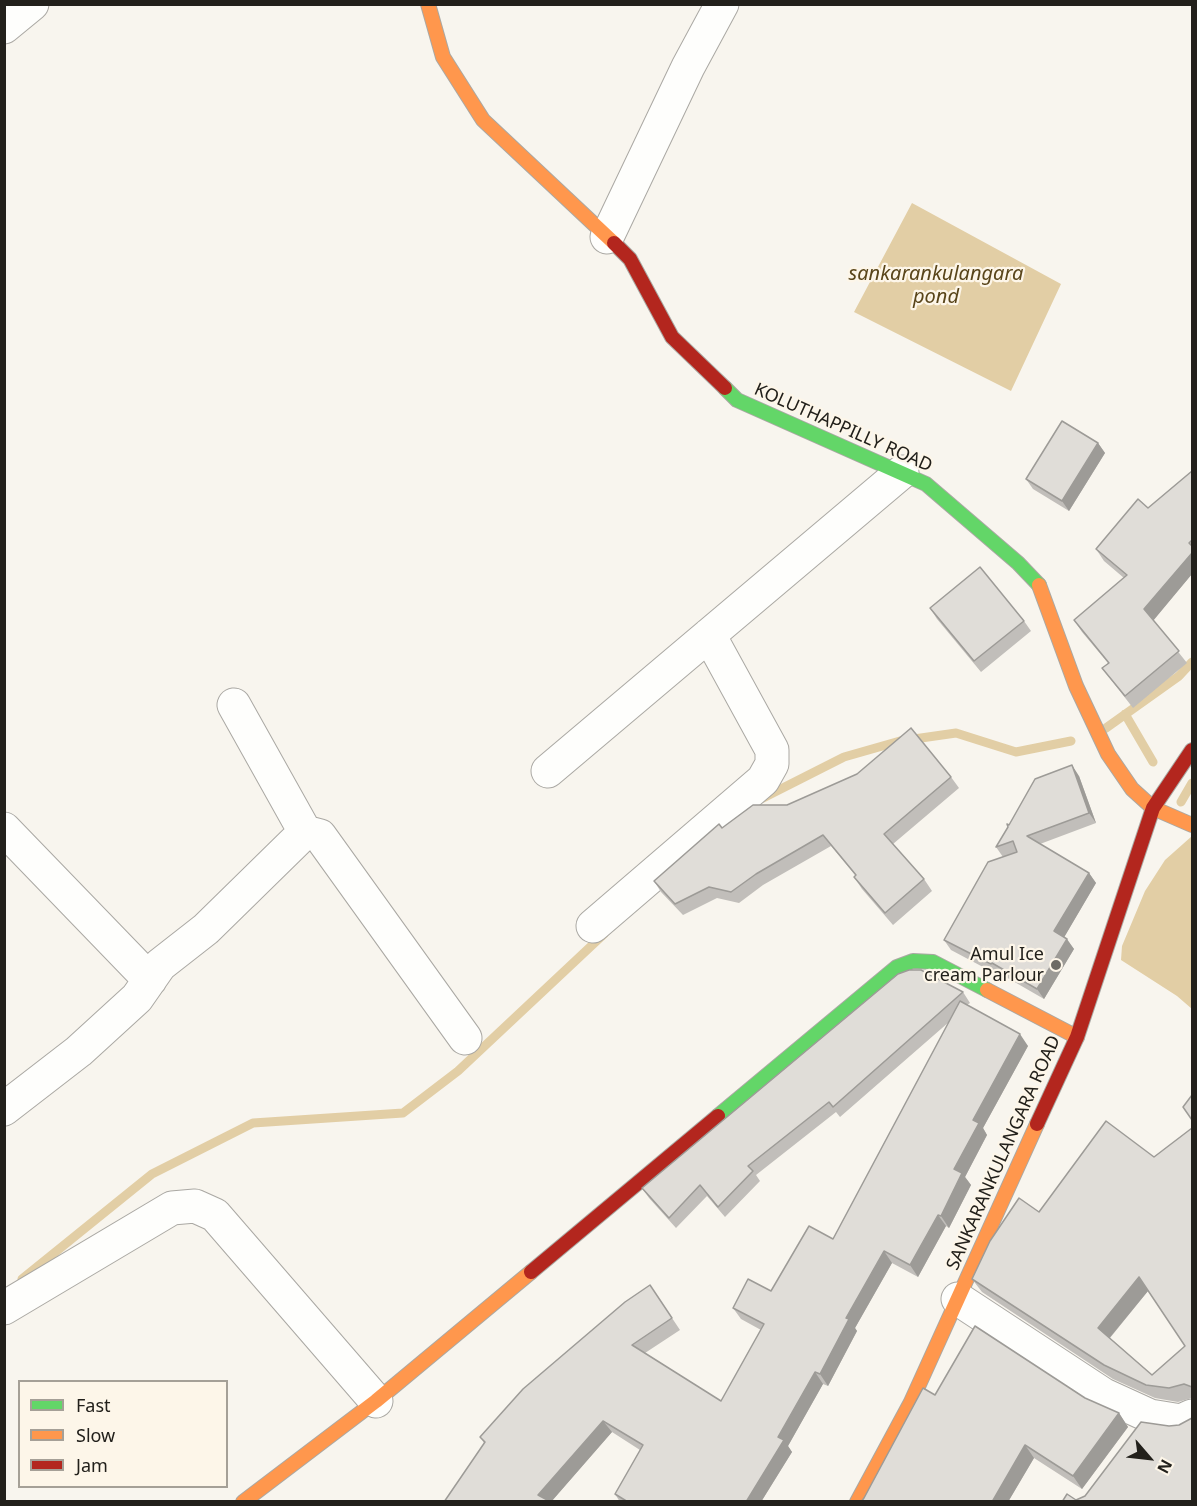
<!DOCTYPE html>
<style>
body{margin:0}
#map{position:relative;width:1197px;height:1506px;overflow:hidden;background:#f8f5ee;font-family:"Noto Sans",sans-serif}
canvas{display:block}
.frame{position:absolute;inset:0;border:6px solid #22201b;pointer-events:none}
.legend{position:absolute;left:18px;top:1380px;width:210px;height:108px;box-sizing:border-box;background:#fdf6e9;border:2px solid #a5a097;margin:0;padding:8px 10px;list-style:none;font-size:18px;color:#22201b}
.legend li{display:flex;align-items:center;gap:12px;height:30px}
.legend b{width:30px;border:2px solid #a5a097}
.north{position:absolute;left:1119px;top:1428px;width:60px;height:60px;-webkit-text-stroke:4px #fdf6e9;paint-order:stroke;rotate:118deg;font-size:16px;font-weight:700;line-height:24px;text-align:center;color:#22201b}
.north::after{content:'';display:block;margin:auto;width:21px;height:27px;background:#22201b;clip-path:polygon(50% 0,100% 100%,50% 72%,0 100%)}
</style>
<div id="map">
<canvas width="1197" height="1506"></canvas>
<div class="frame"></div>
<ul class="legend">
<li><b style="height:8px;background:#63d668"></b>Fast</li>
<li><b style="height:8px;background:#ff974d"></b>Slow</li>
<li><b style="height:8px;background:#b3261e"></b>Jam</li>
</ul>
<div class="north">N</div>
</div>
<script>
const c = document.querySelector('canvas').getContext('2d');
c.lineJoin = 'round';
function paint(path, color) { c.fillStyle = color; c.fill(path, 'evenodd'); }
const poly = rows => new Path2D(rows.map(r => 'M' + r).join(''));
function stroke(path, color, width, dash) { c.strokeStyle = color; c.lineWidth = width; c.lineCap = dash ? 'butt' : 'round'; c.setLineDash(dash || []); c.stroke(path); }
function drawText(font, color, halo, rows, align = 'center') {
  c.font = font + ' "Noto Sans",sans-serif'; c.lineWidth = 4.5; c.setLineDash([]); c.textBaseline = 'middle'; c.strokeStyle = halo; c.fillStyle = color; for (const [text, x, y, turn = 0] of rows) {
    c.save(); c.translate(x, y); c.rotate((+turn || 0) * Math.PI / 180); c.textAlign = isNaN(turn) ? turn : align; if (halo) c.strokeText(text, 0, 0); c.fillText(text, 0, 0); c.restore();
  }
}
paint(poly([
 [912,203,1061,284,1011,391,854,312],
 [1192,836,1192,1009,1177,996,1121,960,1122,946,1145,891,1165,860]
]), '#e2cea5');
stroke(poly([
 [1125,714,1153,762],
 [1106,728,1179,676,1192,662],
 [763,798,844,757,900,741,956,733,1016,752,1071,741],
 [1181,802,1192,783],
 [22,1279,152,1174,253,1123,403,1113,458,1071,604,934]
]), '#e2cea5', 9);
const street = poly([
 [4,27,32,4],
 [607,237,688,67,722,4],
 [548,771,902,472],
 [4,829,150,980],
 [305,832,320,836,465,1038],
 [593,926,763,780,772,764,772,750,709,635],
 [4,1109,79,1051,137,998,160,965,206,929,305,832,234,705],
 [958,1299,1104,1395,1150,1416,1181,1421,1192,1416],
 [4,1308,172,1208,195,1206,215,1215,376,1401]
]);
const fast = poly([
 [725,388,737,400,926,484,1018,563,1039,585],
 [718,1116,897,967,913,961,933,962,987,990]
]);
const slow = poly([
 [428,4,443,57,483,120,614,243],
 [1039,585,1076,686,1108,754,1132,789,1153,808,1192,825],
 [987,990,1077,1037],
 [243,1502,376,1401,531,1272],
 [857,1502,911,1402,1037,1124]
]);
const jam = poly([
 [614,243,630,259,672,337,725,388],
 [1037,1124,1077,1037,1153,808,1192,750],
 [531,1272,718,1116]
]);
stroke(street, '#aaa8a3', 35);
stroke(fast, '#aaa8a3', 16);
stroke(slow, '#aaa8a3', 16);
stroke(jam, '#aaa8a3', 16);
stroke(street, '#fefefc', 33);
stroke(fast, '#63d668', 14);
stroke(slow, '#ff974d', 14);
stroke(jam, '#b3261e', 14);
paint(poly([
 [1098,443,1105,453,1069,511,1033,489,1026,479],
 [1192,471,1192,574,1153,620,1187,663,1133,708,1102,668,1108,663,1082,632,1074,620,1124,578,1104,561,1096,549,1148,508],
 [930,608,1024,621,1031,631,981,672,937,619],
 [1079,776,1096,823,1040,844,1089,873,1096,883,1064,937,1074,949,1044,999,999,973,998,975,951,950,944,940,1003,857,996,847,1009,825],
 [951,777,959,788,893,844,924,879,932,891,893,925,862,889,854,877,856,876,831,846,763,885,739,903,717,898,683,915,661,892,654,881,722,828,787,805],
 [963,992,970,1003,967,1005,1028,1046,983,1128,987,1135,965,1177,971,1185,949,1228,946,1226,918,1277,892,1263,855,1328,857,1331,828,1386,823,1384,788,1446,792,1452,761,1502,620,1502,615,1494,640,1450,612,1432,551,1502,484,1443,480,1437,658,1297,680,1330,645,1353,721,1401,761,1330,741,1319,733,1308,771,1291,833,1239,949,1022,840,1117,836,1112,756,1175,760,1181,725,1217,707,1196,676,1228,649,1198,642,1188],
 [1192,1128,1192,1398,1178,1402,1155,1398,1113,1379,982,1292,972,1279,1039,1212,1154,1157],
 [1148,1291,1185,1346,1152,1375,1110,1338],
 [935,1395,1085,1398,1119,1413,1128,1427,1082,1489,1034,1458,1008,1502,861,1502,864,1498]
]), '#c1beba');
paint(poly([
 [1098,443,1105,453,1069,511,1062,501],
 [1192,553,1192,574,1153,621,1144,609],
 [1072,765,1079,776,1096,823,1089,813],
 [1089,873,1096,883,1062,941,1054,931],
 [1067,939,1074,949,1044,999,1037,989],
 [1020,1034,1028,1046,983,1128,987,1135,965,1177,971,1185,949,1228,941,1216,954,1169,973,1120],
 [938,1215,946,1226,918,1277,910,1265],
 [884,1251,892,1263,855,1328,857,1331,828,1386,820,1374,846,1318],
 [1139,1277,1148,1291,1107,1341,1098,1328],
 [815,1372,823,1384,788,1446,792,1452,761,1502,746,1502,778,1437],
 [1119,1413,1128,1427,1082,1489,1073,1476],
 [603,1421,612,1432,551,1502,538,1495],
 [1025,1445,1034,1458,1008,1502,992,1502]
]), '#9d9b97');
const building = poly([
 [1062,421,1098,443,1062,501,1026,479,1062,421],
 [1192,471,1192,540,1189,543,1192,546,1192,553,1144,609,1179,651,1125,696,1102,668,1109,663,1074,620,1127,575,1096,549,1138,499,1148,508,1192,471],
 [980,567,1024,621,974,661,930,608,980,567],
 [911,728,951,777,884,834,924,879,885,913,854,877,856,875,823,835,756,874,731,892,709,887,675,904,654,881,719,824,722,828,753,805,787,805,857,774,911,728],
 [1072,765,1089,813,1027,836,1089,873,1054,931,1067,939,1037,989,992,963,991,964,944,940,988,862,1017,852,1013,841,996,847,1008,827,1007,824,1009,825,1035,779,1072,765],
 [909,970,921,970,963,992,833,1107,829,1102,748,1166,753,1171,718,1207,700,1185,669,1218,642,1188,898,974,909,970],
 [960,1001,1020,1034,973,1120,979,1123,954,1169,962,1173,941,1216,938,1215,910,1265,884,1251,846,1318,849,1319,820,1374,815,1372,778,1437,784,1440,746,1502,628,1502,615,1494,643,1445,603,1421,538,1495,551,1502,444,1502,485,1442,480,1437,523,1389,625,1302,650,1285,672,1318,632,1345,721,1401,764,1324,733,1308,748,1279,771,1291,809,1226,833,1239,960,1001],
 [1192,1095,1192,1120,1183,1107,1192,1095],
 [1106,1121,1154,1157,1192,1128,1192,1387,1184,1384,1169,1388,1146,1385,1104,1365,972,1279,990,1241,1019,1198,1039,1212,1106,1121],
 [1139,1277,1185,1346,1152,1375,1098,1328,1139,1277],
 [975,1326,1085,1398,1119,1413,1073,1476,1025,1445,992,1502,861,1502,864,1498,923,1388,935,1395,975,1326],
 [1192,1418,1192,1502,1062,1502,1067,1494,1076,1500,1085,1496,1141,1422,1169,1426,1179,1425,1192,1418]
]);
paint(building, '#e0ddd8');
stroke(building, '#9d9b97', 1.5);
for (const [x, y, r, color] of [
 [1056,965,6,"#6d6b65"]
]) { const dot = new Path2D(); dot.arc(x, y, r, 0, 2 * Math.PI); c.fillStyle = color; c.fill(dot); stroke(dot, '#fdf6e9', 2); }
drawText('18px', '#22201b', '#fdf6e9', [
 ["KOLUTHAPPILLY ROAD",843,428,24],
 ["SANKARANKULANGARA ROAD",1004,1153,-66]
]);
drawText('18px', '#22201b', '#fdf6e9', [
 ["Amul Ice",1044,955],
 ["cream Parlour",1044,976]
], 'right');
drawText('italic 20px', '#59451a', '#fdf6e9', [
 ["sankarankulangara",936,274],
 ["pond",936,297]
]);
</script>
